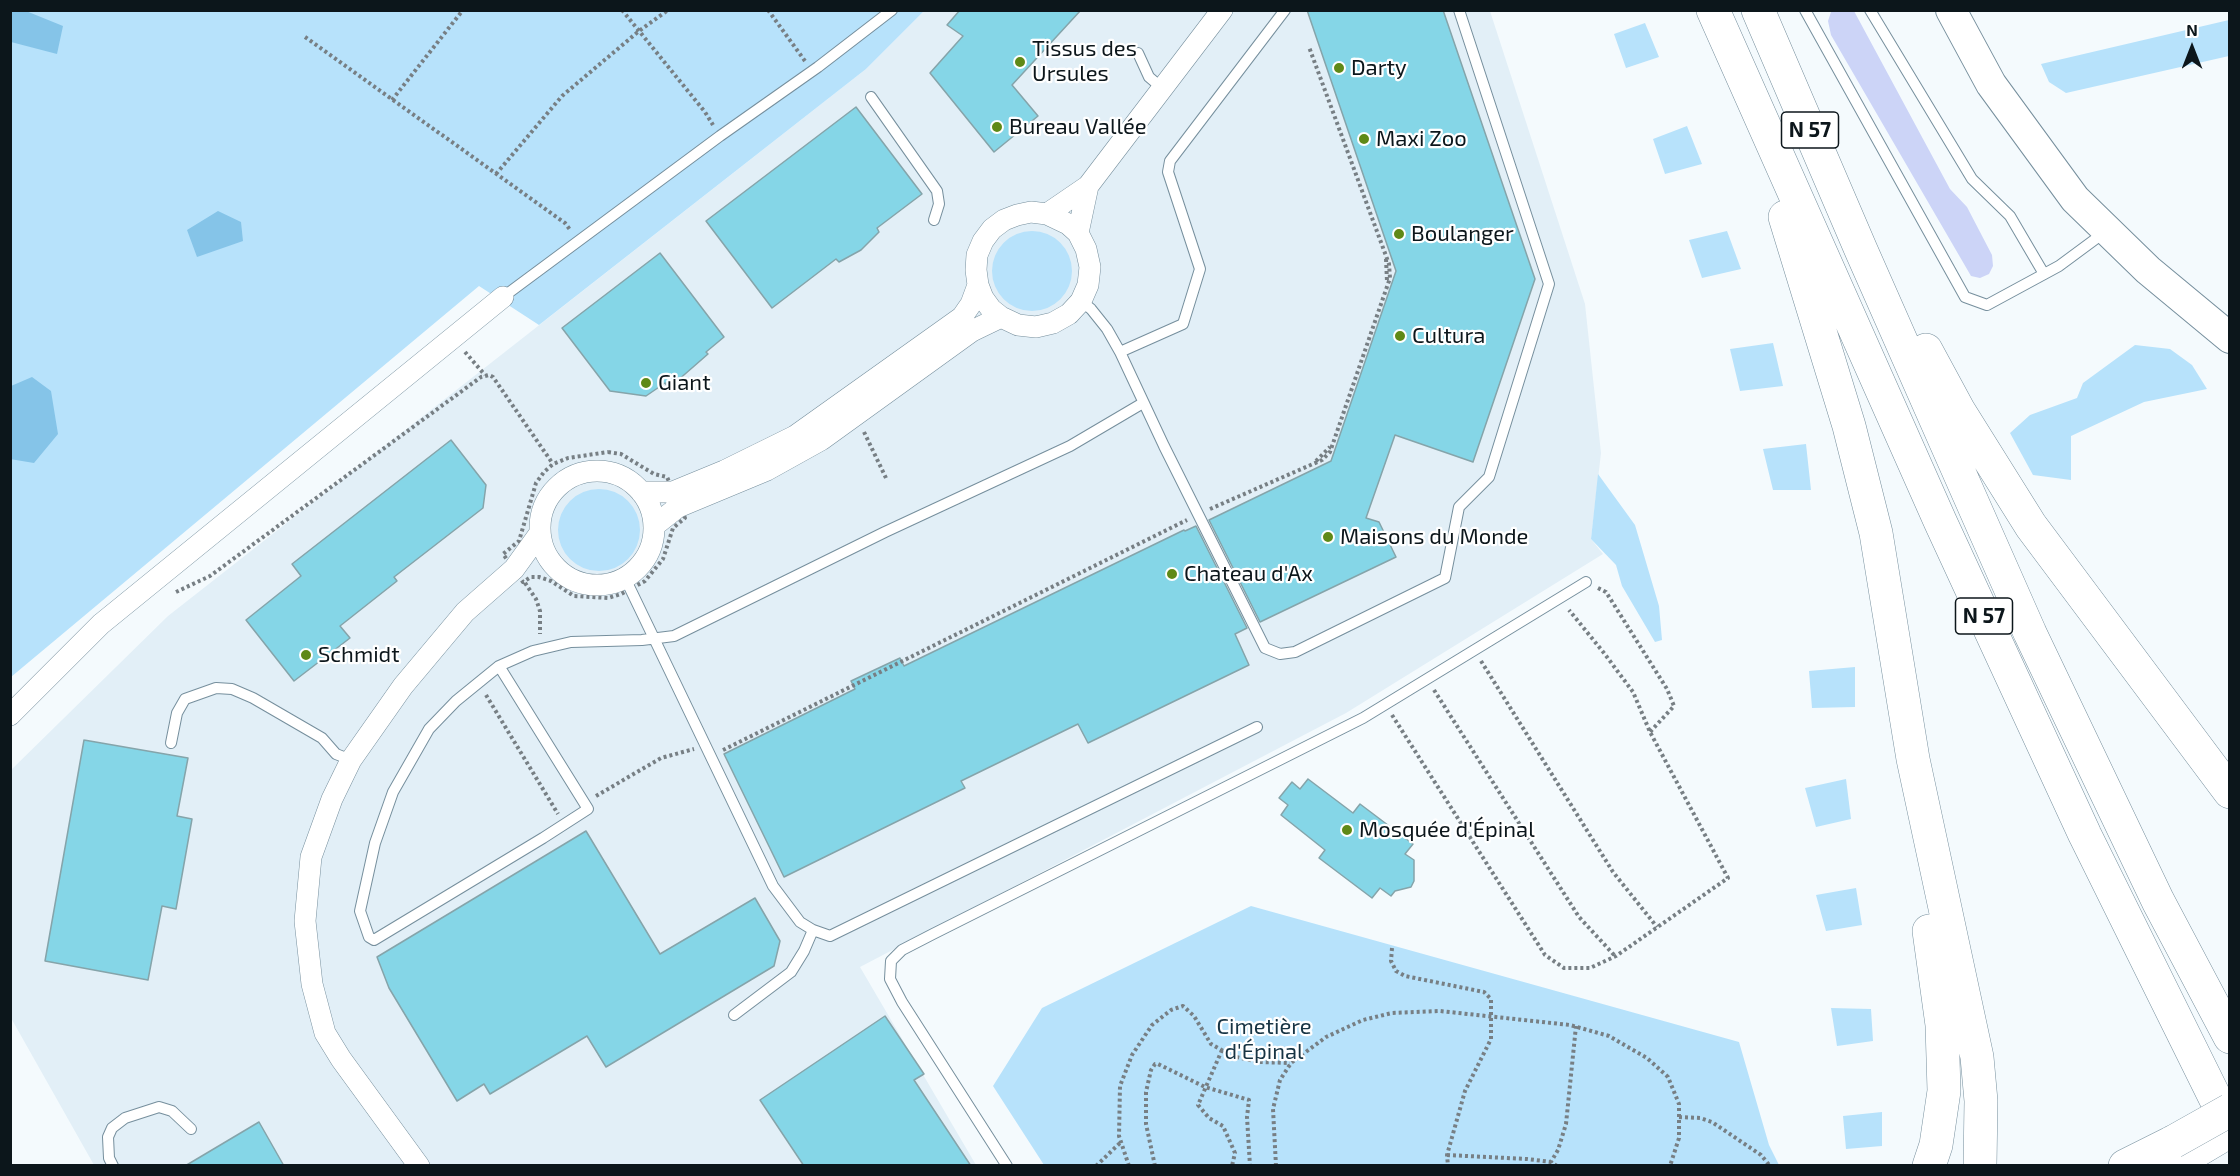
<!DOCTYPE html>
<meta charset="utf-8">
<style>
body{margin:0}
#map{position:relative;width:2240px;height:1176px;overflow:hidden;background:#f4fafd;font-family:"Exo 2",sans-serif}
canvas{display:block}
.frame{position:absolute;inset:0;border:12px solid #0c161b;pointer-events:none}
.north{position:absolute;left:2162px;top:18px;width:60px;height:60px;-webkit-text-stroke:4px #fff;paint-order:stroke;rotate:0deg;font-size:16px;font-weight:700;line-height:24px;text-align:center;color:#0c161b}
.north::after{content:'';display:block;margin:auto;width:21px;height:27px;background:#0c161b;clip-path:polygon(50% 0,100% 100%,50% 72%,0 100%)}
</style>
<div id="map">
<canvas width="2240" height="1176"></canvas>
<div class="frame"></div>
<div class="north">N</div>
</div>
<script>
const c = document.querySelector('canvas').getContext('2d');
c.lineJoin = 'round';
function paint(path, color) { c.fillStyle = color; c.fill(path, 'evenodd'); }
const poly = rows => new Path2D(rows.map(r => 'M' + r).join(''));
function stroke(path, color, width, dash) { c.strokeStyle = color; c.lineWidth = width; c.lineCap = dash ? 'butt' : 'round'; c.setLineDash(dash || []); c.stroke(path); }
function drawText(font, color, halo, rows, align = 'center') {
  c.font = font + ' "Exo 2",sans-serif'; c.lineWidth = 4.5; c.setLineDash([]); c.textBaseline = 'middle'; c.strokeStyle = halo; c.fillStyle = color; for (const [text, x, y, turn = 0] of rows) {
    c.save(); c.translate(x, y); c.rotate((+turn || 0) * Math.PI / 180); c.textAlign = isNaN(turn) ? turn : align; if (halo) c.strokeText(text, 0, 0); c.fillText(text, 0, 0); c.restore();
  }
}
paint(poly([
 [924,11,1490,11,1585,304,1601,453,1591,539,1603,554,1346,713,860,967,976,1165,94,1165,11,1018,10,771,168,616,866,69]
]), '#e2eff7');
paint(poly([
 [11,11,924,11,866,69,539,325,479,286,11,677],
 [2229,20,2229,56,2066,93,2049,82,2041,64],
 [1645,23,1659,57,1626,68,1614,34],
 [1687,126,1702,164,1665,174,1653,139],
 '992 271a40 40 0 1 1 80 0a40 40 0 1 1-80 0Z',
 [1727,231,1741,269,1702,278,1689,240],
 [1773,343,1783,386,1740,391,1730,349],
 [2135,345,2170,349,2192,365,2207,389,2144,402,2071,436,2071,480,2033,475,2010,433,2030,415,2077,398,2083,383],
 [1806,444,1811,490,1773,490,1763,449],
 [1598,474,1635,525,1659,606,1662,640,1655,642,1622,586,1616,565,1591,539],
 '558 530a41 41 0 1 1 82 0a41 41 0 1 1-82 0Z',
 [1855,667,1855,707,1812,708,1809,671],
 [1846,779,1851,819,1816,827,1805,788],
 [1856,888,1862,925,1826,931,1816,895],
 [1251,906,1739,1042,1769,1145,1779,1165,1044,1165,993,1086,1042,1008],
 [1831,1008,1871,1009,1873,1041,1837,1046],
 [1882,1112,1882,1146,1846,1149,1843,1116]
]), '#b7e2fb');
paint(poly([
 [10,11,26,11,63,26,57,54,11,42],
 [218,211,241,222,243,241,197,257,187,230],
 [32,377,51,391,58,434,34,463,10,459,11,386]
]), '#85c4e8');
paint(poly([
 [1836,11,1854,11,1950,189,1967,207,1992,255,1993,266,1989,274,1980,278,1971,276,1831,35,1828,21,1831,12]
]), '#ccd4f7');
const building = poly([
 [960,10,1081,10,1012,85,1038,116,994,152,930,73,963,36,947,25,960,10],
 [1307,10,1443,10,1535,279,1473,462,1395,435,1366,518,1379,522,1396,557,1260,622,1209,520,1331,461,1396,271,1307,10],
 [856,107,922,194,877,228,879,232,861,250,839,262,836,259,772,308,706,221,856,107],
 [660,253,724,337,706,352,708,354,669,388,665,383,646,396,610,391,562,328,660,253],
 [451,440,486,485,483,508,394,577,397,581,340,626,350,638,294,681,246,620,301,576,292,564,451,440],
 [1196,526,1247,628,1235,634,1249,665,1088,743,1078,724,961,781,965,788,784,877,724,754,855,689,851,681,868,673,900,658,904,666,1184,530,1185,531,1196,526],
 [84,740,188,758,177,816,192,819,176,909,162,906,148,980,45,961,84,740],
 [1308,779,1353,813,1360,804,1413,844,1405,854,1414,860,1414,881,1411,887,1395,891,1391,896,1380,888,1372,898,1319,858,1325,850,1281,815,1288,805,1279,798,1292,782,1300,789,1308,779],
 [586,831,660,954,755,898,780,941,774,966,606,1067,587,1036,490,1094,484,1084,457,1101,389,988,377,957,586,831],
 [885,1016,924,1074,914,1080,971,1166,804,1166,760,1100,885,1016],
 [259,1122,284,1166,185,1166,259,1122]
]);
paint(building, '#85d6e7');
stroke(building, '#85a4aa', 1.5);
const lane = poly([
 [1805,10,1965,297,1987,305,2059,266,2105,232],
 [1870,10,1972,179,2010,216,2044,274],
 [1138,53,1149,77,1162,88],
 [871,97,937,191,939,204,934,220],
 [503,297,720,136,818,67,892,10],
 [1081,301,1091,309,1107,329,1120,352,1164,446,1265,648,1280,654,1295,652,1445,578,1459,507,1489,477,1549,284,1459,10],
 [1120,352,1183,324,1200,269,1168,172,1170,161,1285,10],
 [625,578,773,886,800,922,813,930,830,936,1257,727],
 [499,666,588,809,543,838,374,940,369,937,360,911,375,843,393,792,429,729,456,701,499,666,533,651,571,642,642,640,674,636,885,532,1070,446,1143,403],
 [171,743,177,713,185,699,216,688,232,689,253,698,322,738,336,754,351,760],
 [734,1015,791,972,804,951,813,930],
 [113,1166,109,1158,108,1137,112,1128,125,1118,159,1107,172,1111,191,1129],
 [1007,1166,902,1002,890,979,891,961,902,950,933,934,1363,718,1586,582]
]);
const street = poly([
 [1047,214,1068,224,1078,233,1086,249,1090,267,1088,285,1081,301,1069,314,1053,323,1036,327,1018,325,1001,317,991,309,983,298,978,285,976,270,977,255,983,241,992,229,1004,220,1017,215,1031,212,1047,214,1088,186,1222,10],
 [1078,233,1088,186],
 '540 528a57 57 0 1 1 114 0a57 57 0 1 1-114 0Z',
 [641,492,673,492,724,471,795,436,962,317,971,304,978,285],
 [654,526,678,507,767,470,821,440,972,331,1001,317],
 [10,715,101,624,503,297],
 [419,1166,341,1059,325,1033,312,984,305,921,311,857,332,799,351,760,403,686,465,612,514,569,540,533]
]);
const secondary = poly([
 [1951,10,1991,84,2075,199,2148,270,2230,338]
]);
const primary = poly([
 [2125,1166,2173,1142],
 [2171,1166,2230,1131]
]);
const highway = poly([
 [1713,10,1940,521,2085,835,2230,1128],
 [1758,10,1861,250,2030,633,2158,901,2230,1037],
 [1785,217,1849,426,1876,533,1913,759,1977,1057,1981,1101,1980,1166],
 [1926,350,1959,411,2031,526,2230,792],
 [1929,1166,1936,1145,1944,1091,1942,1025,1929,931]
]);
stroke(lane, '#768f9d', 12);
stroke(street, '#768f9d', 22);
stroke(secondary, '#768f9d', 32);
stroke(primary, '#768f9d', 34);
stroke(highway, '#768f9d', 34);
stroke(poly([
 [622,10,705,112,713,125],
 [768,10,805,61],
 [305,37,565,223,571,231],
 [392,100,463,10],
 [496,174,562,96,639,31,668,10],
 [1386,259,1387,281],
 [465,352,485,375],
 [864,432,886,478],
 [608,452,621,454,654,474,667,477,685,518,673,528,663,559,645,581,621,594,608,598,574,596,551,581,539,577,531,577,523,582,503,554,519,541,536,483,544,472,553,464,568,458,608,452],
 [1316,461,1330,447],
 [1210,509,1322,460,1330,452,1390,278,1389,264,1309,47],
 [525,583,536,599,540,611,540,634],
 [1598,588,1606,592,1667,689,1674,706,1650,732],
 [176,592,210,576,481,377,489,375,493,377,553,464],
 [1481,661,1613,872,1657,927],
 [1434,690,1579,917,1615,956],
 [486,695,558,814],
 [1392,715,1545,955,1564,968,1590,968,1616,956,1728,878,1650,732,1633,692,1604,653,1569,610],
 [723,750,1187,520],
 [596,796,661,758,694,749],
 [1392,948,1391,961,1396,971,1405,976,1484,992,1491,999,1491,1039,1465,1091,1447,1155,1448,1166],
 [1222,1050,1198,1105,1209,1118,1223,1126,1235,1153,1232,1166],
 [1679,1117,1700,1118,1712,1122,1761,1155,1770,1166],
 [1447,1155,1527,1159,1551,1162],
 [1096,1166,1121,1142],
 [1129,1166,1119,1136,1120,1086,1132,1055,1152,1025,1171,1010,1183,1006,1194,1016,1211,1044,1232,1056,1259,1062,1290,1063],
 [1155,1166,1146,1124,1146,1092,1151,1070,1155,1064,1158,1064,1205,1087,1249,1100,1247,1117,1250,1166],
 [1276,1166,1273,1109,1280,1080,1291,1063,1326,1037,1363,1020,1392,1013,1440,1011,1570,1025,1609,1036,1647,1058,1668,1077,1679,1104,1679,1138,1670,1166],
 [1557,1166,1551,1162,1558,1150,1566,1124,1576,1026]
]), '#777f84', 4, [3, 3]);
stroke(lane, '#fff', 10);
stroke(street, '#fff', 21);
stroke(secondary, '#fff', 30);
stroke(primary, '#fff', 33);
stroke(highway, '#fff', 33);
const primaryBridge = poly([
 [2173,1142,2230,1110]
]);
stroke(primaryBridge, '#768f9d', 34, []);
stroke(primaryBridge, '#fff', 33);
for (const [x, y, r, color] of [
 [1020,62,6,"#5f8917"],
 [1339,68,6,"#5f8917"],
 [997,127,6,"#5f8917"],
 [1364,139,6,"#5f8917"],
 [1399,234,6,"#5f8917"],
 [1400,336,6,"#5f8917"],
 [646,383,6,"#5f8917"],
 [1328,537,6,"#5f8917"],
 [1172,574,6,"#5f8917"],
 [306,655,6,"#5f8917"],
 [1347,830,6,"#5f8917"]
]) { const dot = new Path2D(); dot.arc(x, y, r, 0, 2 * Math.PI); c.fillStyle = color; c.fill(dot); stroke(dot, '#fff', 2); }
for (const [x, y, w] of [
 [1810,130,57],
 [1984,616,57]
]) { const box = new Path2D(); box.roundRect(x - w / 2, y - 18, w, 36, 4.5); c.fillStyle = '#fff'; c.fill(box); stroke(box, '#0c161b', 1.5); }
drawText('bold 21px', '#0c161b', null, [
 ["N 57",1810,130],
 ["N 57",1984,616]
]);
drawText('22px', '#0c161b', '#fff', [
 ["Tissus des",1032,49],
 ["Ursules",1032,74],
 ["Darty",1351,68],
 ["Bureau Vallée",1009,127],
 ["Maxi Zoo",1376,139],
 ["Boulanger",1411,234],
 ["Cultura",1412,336],
 ["Giant",658,383],
 ["Maisons du Monde",1340,537],
 ["Chateau d'Ax",1184,574],
 ["Schmidt",318,655],
 ["Mosquée d'Épinal",1359,830]
], 'left');
drawText('22px', '#173444', '#fff', [
 ["Cimetière",1264,1027],
 ["d'Épinal",1264,1052]
]);
</script>
